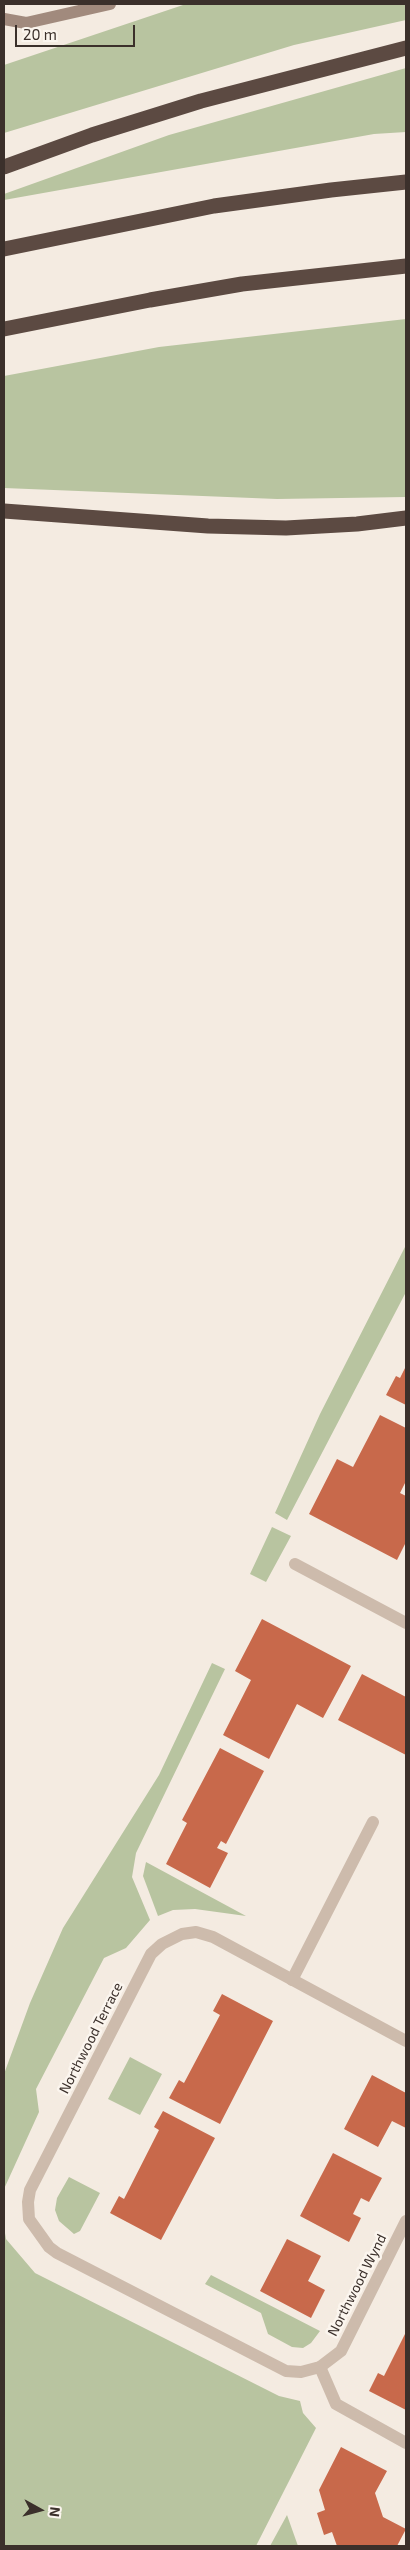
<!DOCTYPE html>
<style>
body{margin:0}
#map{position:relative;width:410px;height:2550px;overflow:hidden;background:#f4ebe1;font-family:"Exo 2",sans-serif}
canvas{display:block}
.frame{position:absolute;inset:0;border:5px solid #3b302b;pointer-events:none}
.north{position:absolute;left:15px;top:2485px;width:50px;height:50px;-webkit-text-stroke:4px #fbf5ee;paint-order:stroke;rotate:97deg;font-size:14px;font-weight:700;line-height:20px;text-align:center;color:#3b302b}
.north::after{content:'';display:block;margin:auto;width:18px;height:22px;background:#3b302b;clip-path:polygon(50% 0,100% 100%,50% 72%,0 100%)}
.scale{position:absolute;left:15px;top:25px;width:120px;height:22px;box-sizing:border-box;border:2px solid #3b302b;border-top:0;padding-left:6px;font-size:15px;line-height:18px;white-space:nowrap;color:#3b302b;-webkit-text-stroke:4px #fbf5ee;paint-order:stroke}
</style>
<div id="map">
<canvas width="410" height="2550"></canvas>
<div class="frame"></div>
<div class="north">N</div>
<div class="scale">20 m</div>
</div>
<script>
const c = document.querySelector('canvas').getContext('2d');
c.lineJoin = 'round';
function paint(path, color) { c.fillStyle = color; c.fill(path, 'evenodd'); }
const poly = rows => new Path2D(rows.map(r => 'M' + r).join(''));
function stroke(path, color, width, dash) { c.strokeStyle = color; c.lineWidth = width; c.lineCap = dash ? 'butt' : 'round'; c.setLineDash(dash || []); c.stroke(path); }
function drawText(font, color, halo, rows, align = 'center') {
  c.font = font + ' "Exo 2",sans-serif'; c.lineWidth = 5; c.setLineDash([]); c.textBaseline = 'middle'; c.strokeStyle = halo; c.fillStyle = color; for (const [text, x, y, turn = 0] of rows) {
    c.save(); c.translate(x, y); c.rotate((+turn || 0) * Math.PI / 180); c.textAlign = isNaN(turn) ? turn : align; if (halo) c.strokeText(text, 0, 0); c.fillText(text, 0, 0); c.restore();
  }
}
paint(poly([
 [186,4,406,4,406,20,294,45,4,133,4,65],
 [406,68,406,132,374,134,4,200,4,194,169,135],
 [406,319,406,497,277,499,4,488,4,376,159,347],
 [406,1245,406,1292,287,1520,275,1513,320,1414],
 [272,1527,291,1536,266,1582,250,1574],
 [212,1663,225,1669,136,1853,132,1877,150,1920,126,1948,104,1958,36,2089,39,2112,4,2189,4,2074,30,2003,63,1928,159,1775],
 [146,1862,246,1916,195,1909,173,1910,158,1916,143,1876],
 [130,2057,162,2074,140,2115,108,2099],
 [69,2177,100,2193,80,2231,74,2234,59,2221,55,2210,57,2198],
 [4,2227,6,2239,35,2273,279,2396,300,2401,303,2413,316,2428,256,2546,4,2546],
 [211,2275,320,2331,311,2343,303,2348,292,2347,268,2334,261,2313,205,2284],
 [287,2515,298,2546,270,2546]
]), '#b8c4a0');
paint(poly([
 [406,1366,406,1405,386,1395,396,1376,400,1378],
 [380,1415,406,1428,406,1481,400,1493,406,1496,406,1542,397,1560,309,1514,337,1459,353,1467],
 [262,1619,351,1666,323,1718,297,1704,269,1759,223,1735,251,1680,235,1671],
 [362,1674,406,1697,406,1755,338,1720],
 [220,1748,264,1771,226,1844,221,1841,217,1848,228,1853,210,1888,166,1864,187,1823,182,1820],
 [222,1994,273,2021,220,2124,169,2098,179,2080,184,2083,220,2015,213,2011],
 [372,2075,406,2093,406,2128,392,2121,378,2147,344,2129],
 [163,2111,215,2138,161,2240,110,2213,119,2196,124,2199,159,2130,154,2127],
 [333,2153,382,2178,369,2202,361,2198,353,2214,361,2218,349,2242,300,2216],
 [287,2239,321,2256,308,2281,325,2290,311,2318,260,2291],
 [406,2332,406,2410,369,2391,378,2373,384,2376],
 [341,2447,387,2471,375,2493,383,2517,406,2529,397,2546,337,2546,332,2532,324,2535,317,2513,325,2510,319,2490]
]), '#c8694b');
stroke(poly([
 [292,1980,373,1822],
 [320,2367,336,2404,406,2443]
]), '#cdbbac', 12);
stroke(poly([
 [295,1564,406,1623],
 [406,2041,213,1937,196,1932,182,1934,162,1944,151,1954,30,2190,28,2202,29,2219,49,2247,57,2253,286,2371,301,2372,320,2367,341,2351,406,2221]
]), '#cdbbac', 12);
stroke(poly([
 [4,19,26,23,110,4]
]), '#a18a7d', 12);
stroke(poly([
 [4,167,92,135,201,101,406,48],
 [4,249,214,206,331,190,406,182],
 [4,329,150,300,242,284,406,266],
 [4,511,208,526,286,528,357,524,406,518]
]), '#5c4a42', 15);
drawText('14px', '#3b302b', '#fbf5ee', [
 ["Northwood Terrace",91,2038,-63],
 ["Northwood Wynd",357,2285,-63]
]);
</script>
